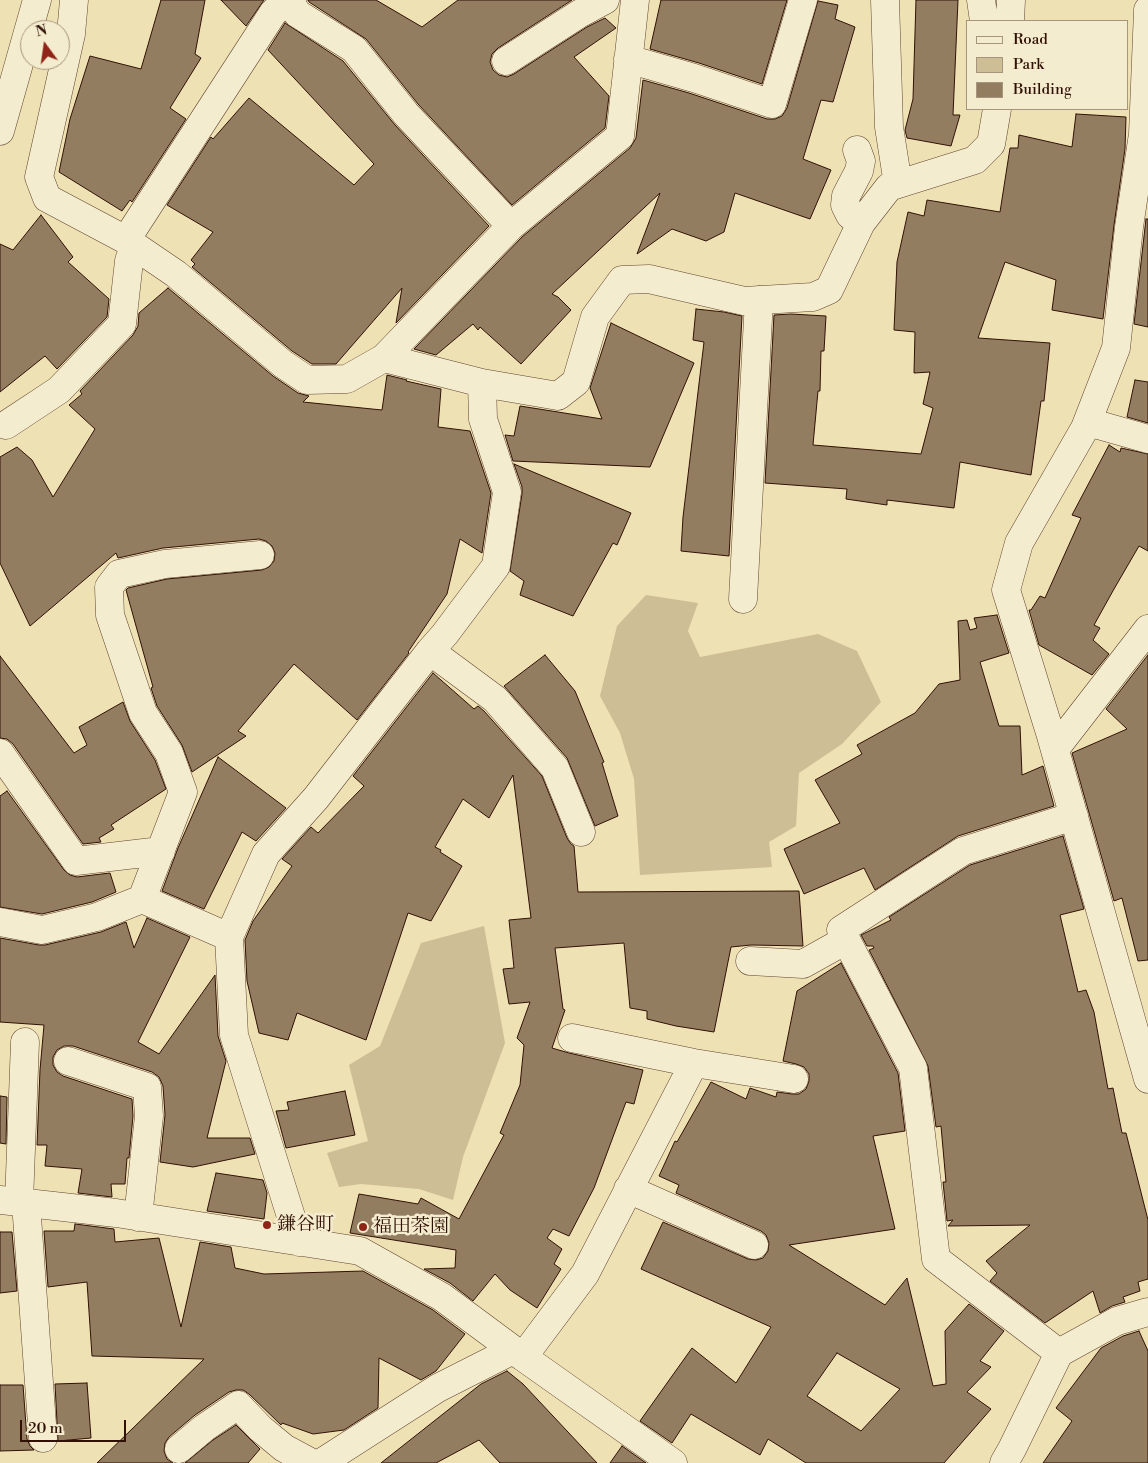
<!DOCTYPE html>
<meta charset="utf-8">
<style>
body{margin:0}
#map{position:relative;width:1148px;height:1463px;overflow:hidden;background:#eee1b3;font-family:"Libre Bodoni",serif}
canvas{display:block}
.legend{position:absolute;left:966px;top:20px;width:162px;height:90px;box-sizing:border-box;background:#f4ecce;border:1px solid #a6947e;margin:0;padding:6px 9px;list-style:none;font-size:15px;color:#311106}
.legend li{display:flex;align-items:center;gap:10px;height:25px}
.legend b{width:25px;border:1px solid #a6947e}
.north{position:absolute;left:20px;top:20px;width:50px;height:50px;box-sizing:border-box;background:#f4ecce;border:1px solid #a6947e;border-radius:50%;rotate:346deg;font-size:14px;font-weight:700;line-height:20px;text-align:center;color:#311106}
.north::after{content:'';display:block;margin:auto;width:18px;height:22px;background:#8f2418;clip-path:polygon(50% 0,100% 100%,50% 72%,0 100%)}
.scale{position:absolute;left:20px;top:1420px;width:106px;height:22px;box-sizing:border-box;border:2px solid #311106;border-top:0;padding-left:6px;font-size:15px;line-height:18px;white-space:nowrap;color:#311106;-webkit-text-stroke:4px #f4ecce;paint-order:stroke}
</style>
<div id="map">
<canvas width="1148" height="1463"></canvas>
<ul class="legend">
<li><b style="height:6px;background:#f4ecce"></b>Road</li>
<li><b style="height:14px;background:#cebe96"></b>Park</li>
<li><b style="height:14px;background:#937d60"></b>Building</li>
</ul>
<div class="north">N</div>
<div class="scale">20 m</div>
</div>
<script>
const c = document.querySelector('canvas').getContext('2d');
c.lineJoin = 'round';
function paint(path, color) { c.fillStyle = color; c.fill(path, 'evenodd'); }
const poly = rows => new Path2D(rows.map(r => 'M' + r).join(''));
function stroke(path, color, width, dash) { c.strokeStyle = color; c.lineWidth = width; c.lineCap = dash ? 'butt' : 'round'; c.setLineDash(dash || []); c.stroke(path); }
function drawText(font, color, halo, rows, align = 'center') {
  c.font = font + ' "Libre Bodoni","Noto Serif JP",serif'; c.lineWidth = 5; c.setLineDash([]); c.textBaseline = 'middle'; c.strokeStyle = halo; c.fillStyle = color; for (const [text, x, y, turn = 0] of rows) {
    c.save(); c.translate(x, y); c.rotate((+turn || 0) * Math.PI / 180); c.textAlign = isNaN(turn) ? turn : align; if (halo) c.strokeText(text, 0, 0); c.fillText(text, 0, 0); c.restore();
  }
}
paint(poly([
 [646,595,698,603,688,631,700,657,818,634,857,651,881,702,842,744,799,773,796,826,769,842,772,867,640,875,634,779,620,733,600,696,617,626],
 [484,926,505,1043,463,1157,453,1200,419,1189,361,1184,339,1187,327,1153,368,1141,349,1065,380,1046,421,943]
]), '#cebe96');
const building = poly([
 [161,0,205,0,195,54,201,58,170,108,186,119,132,202,130,200,122,211,59,172,70,119,90,56,141,69,161,0],
 [221,0,264,0,246,26,221,0],
 [308,0,376,0,422,27,458,0,572,0,498,48,492,54,490,62,493,70,499,75,507,77,514,74,587,27,605,18,616,28,574,57,609,96,605,128,512,205,418,104,366,39,309,2,308,0],
 [661,0,787,0,762,84,699,63,650,49,661,0],
 [916,0,958,0,953,115,960,115,951,146,907,138,905,130,913,99,916,0],
 [818,1,838,5,835,19,855,27,833,102,821,100,803,159,831,170,810,219,735,193,724,232,706,241,672,229,637,254,660,193,552,294,558,297,571,310,521,364,480,327,478,330,473,324,436,355,414,349,522,237,630,148,636,138,643,80,689,93,767,119,775,119,782,116,787,108,818,1],
 [285,23,343,61,395,125,489,226,396,323,402,288,336,364,312,364,292,351,192,267,195,264,191,260,213,232,167,205,211,137,213,139,249,98,354,185,374,164,268,50,285,23],
 [1076,114,1126,117,1125,149,1114,225,1103,319,1052,310,1056,280,1005,262,978,338,1050,343,1044,401,1041,401,1031,475,960,462,954,508,887,500,887,505,846,499,847,489,765,483,774,315,791,314,826,316,824,351,821,351,820,391,818,391,813,445,921,454,933,408,923,404,930,372,914,373,915,332,894,330,897,262,908,212,924,216,927,200,1000,212,1010,148,1018,148,1019,135,1072,147,1076,114],
 [41,215,73,257,68,262,109,299,107,317,57,369,45,356,0,392,0,244,13,250,41,215],
 [1146,219,1148,219,1148,327,1134,324,1146,219],
 [168,288,273,376,298,393,309,396,303,402,382,410,387,375,407,380,406,381,441,389,438,427,470,431,491,493,482,553,460,539,447,594,408,652,409,653,357,720,294,664,238,731,246,736,192,772,182,745,157,706,151,688,153,687,126,590,128,588,167,579,262,570,269,567,274,561,275,553,272,546,266,541,259,539,163,548,118,558,116,553,30,626,0,563,0,457,17,447,32,460,53,497,95,429,69,405,82,394,80,391,133,335,138,326,139,313,168,288],
 [696,309,724,312,742,316,729,556,681,551,683,517,704,342,693,340,696,309],
 [611,323,694,363,650,467,513,461,505,435,514,436,520,406,602,419,590,388,611,323],
 [1135,380,1148,382,1148,423,1127,417,1135,380],
 [1109,445,1120,452,1121,448,1148,454,1148,551,1139,546,1114,589,1094,625,1100,628,1093,640,1109,654,1092,675,1039,645,1029,610,1031,610,1040,596,1045,598,1081,518,1072,515,1109,445],
 [514,464,631,513,617,545,613,543,573,616,520,595,524,581,510,571,522,494,522,487,514,464],
 [997,615,1009,653,980,662,999,726,1020,726,1022,775,1043,766,1054,806,958,836,875,890,864,868,804,894,784,849,840,823,815,780,862,754,857,745,915,713,939,684,960,680,958,621,967,620,970,630,977,628,974,618,997,615],
 [545,655,575,691,604,762,602,763,618,816,595,826,567,758,504,686,545,655],
 [1148,655,1148,960,1138,961,1122,898,1114,901,1072,753,1127,729,1106,709,1148,655],
 [0,656,74,753,87,745,79,727,123,702,130,721,155,760,166,789,111,825,114,829,99,838,101,842,83,844,13,744,7,739,0,738,0,656],
 [433,673,474,709,478,706,484,711,542,776,567,838,571,844,574,846,578,892,799,891,803,946,751,945,731,947,714,1032,676,1026,647,1019,647,1011,630,1008,624,943,555,948,563,1009,565,1010,552,1048,569,1053,643,1070,634,1104,626,1102,594,1188,569,1236,553,1229,547,1238,562,1249,554,1264,561,1269,537,1308,510,1290,495,1274,473,1301,450,1283,424,1269,455,1268,456,1250,350,1233,359,1194,418,1204,421,1198,459,1219,504,1135,500,1133,520,1085,524,1045,517,1038,530,1002,509,1004,503,969,514,968,509,920,531,918,513,775,489,818,463,799,435,847,441,850,440,852,462,866,431,921,408,913,366,1040,297,1013,288,1040,259,1033,247,981,245,940,253,921,292,866,282,859,311,827,318,833,364,786,353,776,433,673],
 [218,757,286,808,256,841,242,832,204,909,162,891,178,848,218,757],
 [7,791,64,870,70,875,77,877,110,873,116,892,92,902,42,914,0,907,0,796,7,791],
 [1063,836,1084,909,1060,915,1078,992,1086,990,1094,1012,1108,1089,1113,1088,1122,1133,1126,1133,1148,1220,1148,1279,1138,1282,1140,1291,1123,1297,1125,1302,1112,1306,1100,1313,1093,1291,1045,1323,990,1281,997,1273,986,1261,1030,1225,948,1226,953,1220,947,1221,943,1182,946,1182,941,1126,936,1127,928,1066,869,950,874,948,873,946,867,946,861,935,891,920,889,917,970,865,1063,836],
 [147,918,190,937,138,1042,159,1054,215,975,218,1036,226,1061,207,1138,250,1138,255,1154,193,1167,160,1162,165,1115,163,1086,159,1077,152,1072,73,1046,64,1046,57,1050,53,1057,53,1065,57,1072,63,1076,132,1099,133,1116,129,1158,127,1158,125,1184,111,1184,112,1197,78,1193,82,1169,45,1166,47,1145,37,1145,40,1070,44,1025,0,1022,0,938,39,945,45,945,101,932,126,922,134,948,147,918],
 [841,963,898,1073,905,1131,873,1136,895,1229,789,1245,885,1305,907,1278,933,1386,946,1384,945,1331,969,1304,1004,1331,980,1361,991,1367,967,1392,991,1409,944,1463,806,1463,768,1439,760,1455,691,1414,672,1443,640,1421,692,1348,736,1383,771,1327,641,1269,663,1222,748,1259,756,1260,763,1258,768,1251,769,1243,766,1235,761,1231,676,1193,679,1185,659,1176,675,1141,677,1142,711,1082,746,1099,750,1088,776,1097,777,1092,792,1094,799,1094,806,1089,809,1081,809,1074,804,1067,796,1064,783,1061,797,991,841,963],
 [837,1353,900,1389,861,1431,807,1396,837,1353],
 [345,1091,355,1135,286,1148,276,1111,289,1110,287,1102,345,1091],
 [0,1096,7,1097,6,1144,0,1143,0,1096],
 [216,1173,263,1180,267,1193,264,1219,207,1211,216,1173],
 [75,1224,114,1229,115,1242,159,1238,181,1327,200,1242,231,1247,235,1268,264,1274,363,1271,433,1310,465,1334,436,1371,421,1380,379,1358,378,1408,344,1430,313,1434,282,1423,281,1425,249,1394,243,1390,236,1390,229,1392,195,1415,169,1437,165,1443,164,1451,167,1459,173,1463,97,1463,204,1359,92,1356,87,1282,48,1287,44,1231,74,1231,75,1224],
 [0,1232,12,1232,17,1291,0,1293,0,1232],
 [1139,1331,1148,1351,1148,1463,1043,1463,1072,1421,1056,1408,1101,1348,1123,1336,1139,1331],
 [507,1371,523,1384,597,1463,500,1463,479,1440,436,1463,381,1463,481,1384,507,1371],
 [87,1383,91,1438,58,1441,55,1384,87,1383],
 [0,1385,23,1385,27,1439,30,1446,34,1450,0,1451,0,1385],
 [236,1425,260,1449,248,1463,185,1463,213,1440,236,1425],
 [622,1446,646,1463,610,1463,622,1446]
]);
paint(building, '#937d60');
stroke(building, '#311106', 1);
const minor = poly([
 [74,0,71,34,39,177,47,198,126,240,176,274,283,364,307,380,347,379,384,358,482,383,558,396,576,382,595,317,622,280,649,279,744,301,813,297,829,290,861,223,889,187,975,160,991,144,997,109],
 [292,0,292,6,298,14,354,49,406,114,511,226],
 [885,0,889,127,898,184],
 [981,0,984,21],
 [1148,10,1143,134,1129,227,1116,348,1085,428,1019,543,1006,590,1051,736,1148,1079],
 [1010,21,1011,0],
 [628,59,694,78,772,104,803,0],
 [506,61,579,14,605,0],
 [0,131,37,0],
 [857,150,861,161,859,171,846,196,845,205,850,215,861,223],
 [126,240,273,13,287,0],
 [384,358,511,226,620,136,635,0],
 [1088,422,1148,439],
 [6,425,59,390,122,324,129,261,134,246],
 [743,599,759,300],
 [430,651,495,699,555,768,581,832],
 [1055,749,1148,629],
 [0,753,76,861,161,851],
 [142,899,183,792,169,753,143,713,110,615,109,587,119,574,165,564,260,555],
 [0,922,42,930,97,917,142,899,229,937],
 [750,961,803,964,846,940],
 [572,1038,694,1063,794,1079],
 [68,1061,147,1087,149,1116,138,1217],
 [628,1189,754,1245],
 [0,1200,116,1213,360,1251,442,1297,523,1357,673,1463],
 [19,1202,25,1042],
 [26,1203,43,1438],
 [299,1242,234,1035,229,937,266,854,316,798,430,651,445,634,496,566,507,492,483,419,482,383],
 [1059,1353,936,1259,913,1068,841,930,963,851,1074,816],
 [523,1357,585,1274,694,1063],
 [179,1449,204,1428,238,1405,261,1429,284,1448,312,1463],
 [321,1463,438,1388,513,1350],
 [1004,1463,1012,1449,1059,1353,1117,1321,1148,1312]
]);
stroke(minor, '#604531', 29);
stroke(minor, '#f4ecce', 28);
for (const [x, y, r, color] of [
 [267,1225,5,"#8f2418"],
 [363,1227,5,"#8f2418"]
]) { const dot = new Path2D(); dot.arc(x, y, r, 0, 2 * Math.PI); c.fillStyle = color; c.fill(dot); stroke(dot, '#f4ecce', 2); }
drawText('19px', '#311106', '#f4ecce', [
 ["鎌谷町",277,1225],
 ["福田茶園",373,1227]
], 'left');
</script>
